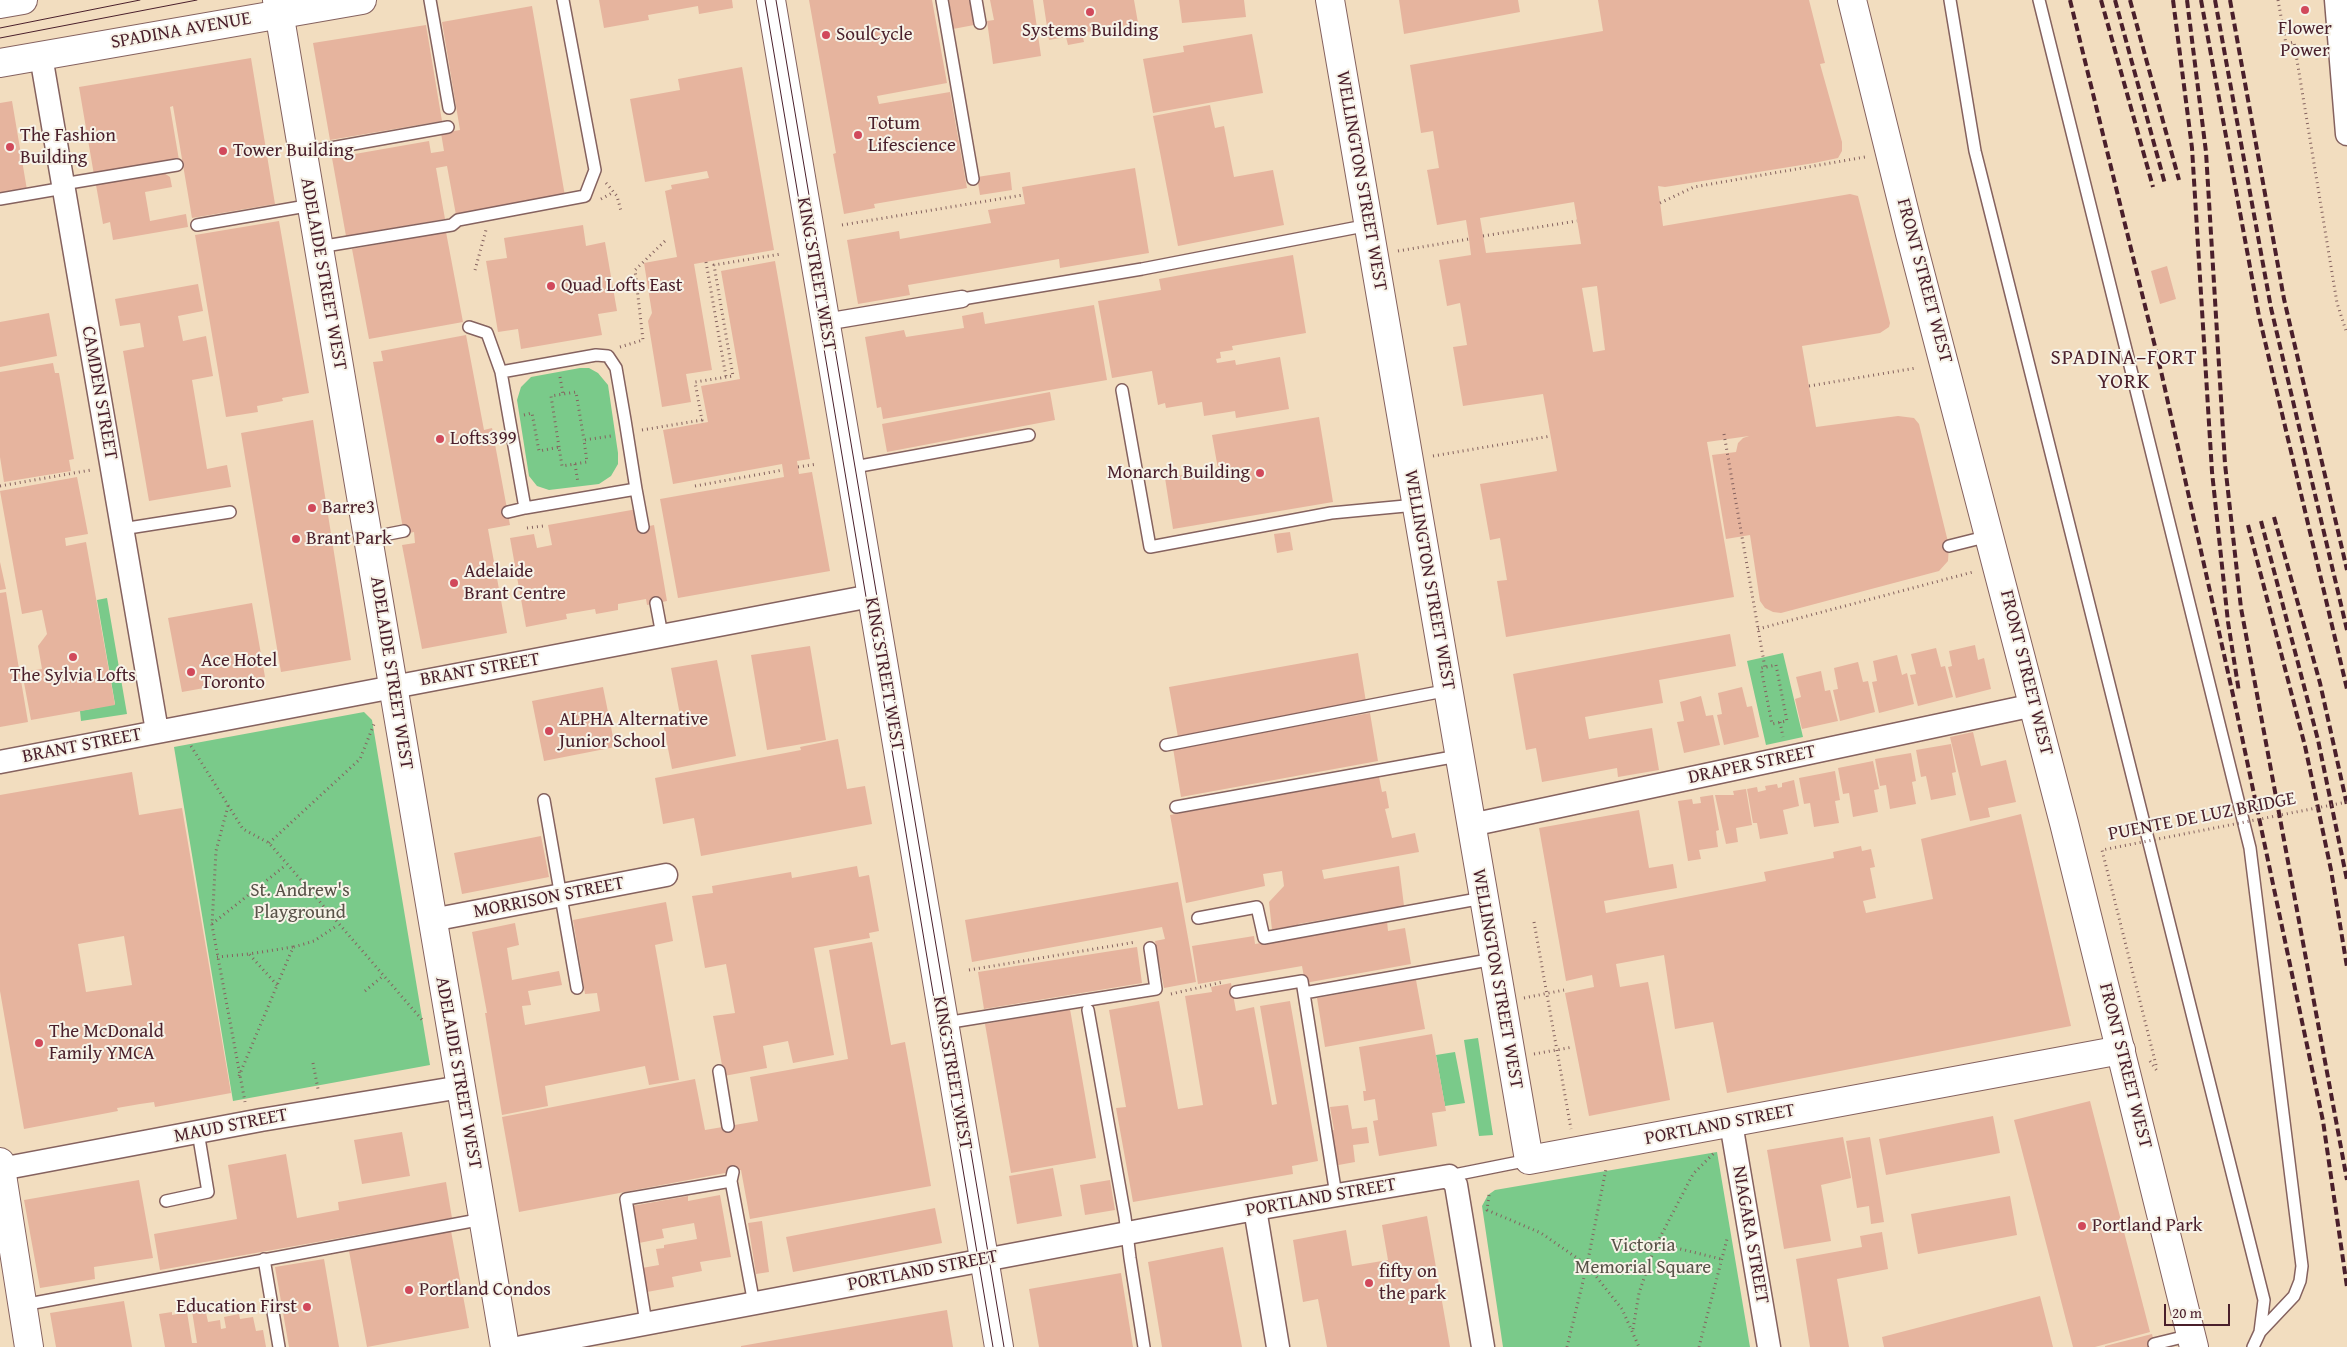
<!DOCTYPE html>
<meta charset="utf-8">
<style>
body{margin:0}
#map{position:relative;width:2347px;height:1347px;overflow:hidden;background:#f2ddbf;font-family:"Gentium Book Plus",serif}
canvas{display:block}
.scale{position:absolute;left:2164px;top:1304px;width:66px;height:22px;box-sizing:border-box;border:2px solid #4a1f2b;border-top:0;padding-left:6px;font-size:15px;line-height:18px;white-space:nowrap;color:#4a1f2b;-webkit-text-stroke:4px #f7f3e8;paint-order:stroke}
</style>
<div id="map">
<canvas width="2347" height="1347"></canvas>
<div class="scale">20 m</div>
</div>
<script>
const c = document.querySelector('canvas').getContext('2d');
c.lineJoin = 'round';
function paint(path, color) { c.fillStyle = color; c.fill(path, 'evenodd'); }
const poly = rows => new Path2D(rows.map(r => 'M' + r).join(''));
function stroke(path, color, width, dash) { c.strokeStyle = color; c.lineWidth = width; c.lineCap = dash ? 'butt' : 'round'; c.setLineDash(dash || []); c.stroke(path); }
function drawText(font, color, halo, rows, align = 'center') {
  c.font = font + ' "Gentium Book Plus",serif'; c.lineWidth = 4; c.setLineDash([]); c.textBaseline = 'middle'; c.strokeStyle = halo; c.fillStyle = color; for (const [text, x, y, turn = 0] of rows) {
    c.save(); c.translate(x, y); c.rotate((+turn || 0) * Math.PI / 180); c.textAlign = isNaN(turn) ? turn : align; if (halo) c.strokeText(text, 0, 0); c.fillText(text, 0, 0); c.restore();
  }
}
paint(poly([
 [580,368,589,368,598,373,608,385,618,453,618,464,611,476,599,484,549,490,537,486,529,476,517,400,521,387,531,377],
 [107,598,127,714,81,721,80,711,115,704,97,600],
 [1783,653,1803,737,1766,745,1747,661],
 [364,712,372,720,430,1065,233,1101,174,747],
 [1478,1038,1493,1135,1479,1136,1464,1040],
 [1455,1052,1465,1103,1445,1106,1436,1055],
 [1717,1152,1750,1347,1503,1347,1482,1206,1488,1195,1495,1190]
]), '#7aca8a');
paint(poly([
 [599,0,732,0,733,8,699,14,698,6,648,15,649,20,604,28],
 [809,0,932,0,947,83,877,96,879,104,950,92,967,188,874,204,875,208,844,214,833,154,836,153],
 [949,0,970,0,974,25,953,29],
 [990,0,1033,0,1041,56,993,64,987,21,994,20],
 [1043,0,1134,0,1138,23,1082,33,1084,42,1068,45,1066,37,1049,40],
 [1179,0,1244,0,1246,17,1182,23],
 [1399,0,1518,0,1520,12,1404,34],
 [1598,0,1809,0,1825,63,1820,64,1842,142,1842,151,1838,158,1814,163,1665,187,1658,186,1663,226,1850,194,1858,196,1890,323,1889,327,1880,333,1802,346,1816,427,1898,416,1914,418,1919,424,1949,546,1948,561,1939,571,1781,613,1773,612,1765,608,1760,601,1750,535,1726,539,1712,455,1736,452,1738,443,1743,438,1749,436,1707,442,1734,597,1506,637,1497,581,1507,580,1500,538,1490,540,1480,484,1557,471,1543,394,1463,406,1453,347,1467,345,1460,303,1447,306,1439,260,1471,255,1469,239,1466,220,1437,225,1427,170,1439,168,1433,131,1421,133,1410,65,1603,31],
 [1574,202,1581,244,1486,253,1480,218],
 [1597,286,1605,350,1593,352,1582,288],
 [532,6,565,196,456,215,447,166,436,168,445,219,346,236,332,158,429,141,431,153,444,151,441,133,460,130,442,22],
 [426,25,442,121,330,140,313,43],
 [1252,34,1263,93,1153,113,1143,59,1184,52,1183,46],
 [251,58,275,204,192,218,173,106,170,107,179,160,94,175,79,87],
 [742,67,774,250,694,264,712,370,686,374,691,402,662,407,648,321,652,313,644,263,677,257,665,191,672,189,671,185,709,178,707,171,645,182,630,99,680,90,678,79],
 [12,101,27,190,0,195,0,103],
 [1210,105,1215,128,1224,126,1234,177,1273,170,1284,225,1178,246,1153,116],
 [1135,168,1149,253,1060,268,1059,259,908,285,910,295,858,304,847,240,899,231,900,239,991,223,988,210,1025,204,1022,187],
 [1010,172,1012,190,980,195,977,177],
 [164,173,170,177,172,187,145,192,150,221,186,214,188,227,113,240,110,222,103,224,96,185],
 [279,221,309,393,282,398,283,401,257,406,258,412,226,417,195,235],
 [583,225,586,246,605,242,617,311,598,314,602,335,521,349,518,329,498,332,486,261,507,258,504,238],
 [446,232,463,322,369,339,352,249],
 [1293,255,1306,333,1232,346,1233,350,1220,352,1221,358,1216,359,1217,363,1235,360,1236,365,1280,357,1289,409,1236,418,1235,411,1204,416,1202,402,1166,408,1165,403,1158,405,1152,371,1112,378,1098,301,1161,290,1159,279],
 [775,261,810,459,797,461,799,474,812,472,830,571,678,598,660,499,784,477,782,464,673,484,663,430,708,422,701,386,740,379,721,271],
 [2167,266,2176,299,2160,304,2151,271],
 [198,284,203,311,178,316,183,341,206,336,213,376,192,380,207,469,227,465,231,487,149,501,123,351,144,347,140,323,120,326,115,299],
 [1094,305,1107,380,883,419,881,407,877,408,865,337,904,330,906,337,964,328,962,316,983,312,985,324],
 [49,313,57,356,0,367,0,322],
 [466,335,484,430,492,428,510,525,488,529,507,633,422,649,402,545,415,543,414,532,404,534,373,362,383,361,381,351],
 [53,363,55,373,59,373,74,459,69,460,71,471,4,482,0,457,0,372],
 [1050,392,1055,420,887,452,882,424],
 [1319,417,1333,502,1173,529,1165,478,1218,469,1212,435],
 [313,420,351,660,281,672,241,433],
 [77,477,88,534,65,538,66,546,86,542,115,705,31,720,22,672,42,669,38,646,47,634,42,610,22,614,0,491],
 [637,509,640,528,654,525,667,601,647,605,646,599,618,604,618,610,596,614,595,609,566,614,567,619,526,627,510,538,534,534,537,548,552,545,548,525],
 [1290,532,1293,550,1277,553,1274,534],
 [0,562,6,589,0,590],
 [6,592,28,722,0,727,0,593],
 [252,603,265,677,182,692,168,618],
 [1730,634,1736,666,1659,680,1663,703,1585,717,1589,739,1652,728,1659,770,1618,777,1617,768,1542,782,1536,748,1526,750,1513,674],
 [1975,645,1978,660,1984,658,1991,689,1956,698,1948,667,1952,666,1949,651],
 [810,646,826,740,767,750,751,655],
 [1936,648,1941,667,1945,666,1953,697,1918,706,1910,675,1916,674,1911,654],
 [1358,653,1366,702,1178,737,1169,687],
 [1897,655,1902,675,1907,673,1914,704,1879,713,1872,682,1877,681,1873,661],
 [717,660,736,756,672,769,662,718,680,715,671,668],
 [1858,662,1863,682,1868,681,1875,712,1840,721,1833,690,1838,689,1834,668],
 [1821,671,1825,691,1830,690,1838,721,1802,729,1795,699,1801,697,1796,677],
 [603,687,615,747,544,761,532,701],
 [1742,687,1747,707,1752,706,1759,737,1724,745,1717,715,1722,714,1718,693],
 [1701,696,1706,716,1713,715,1720,745,1684,753,1677,722,1684,721,1680,702],
 [1370,713,1378,761,1181,797,1173,748],
 [1973,732,1981,766,2006,760,2016,802,1988,808,1990,817,1970,821,1950,737],
 [838,739,847,789,865,786,872,824,701,856,694,818,663,824,655,778,801,750,800,747],
 [1951,744,1956,772,1952,773,1956,795,1931,800,1926,776,1921,777,1916,750],
 [1911,753,1916,781,1912,782,1916,804,1890,809,1886,785,1880,786,1875,759],
 [1873,761,1879,789,1874,790,1878,812,1853,817,1849,793,1843,794,1838,768],
 [1835,771,1840,800,1835,801,1839,823,1814,827,1810,803,1804,804,1799,778],
 [132,772,139,815,182,808,231,1093,155,1107,154,1102,140,1104,117,1108,118,1111,24,1129,0,991,0,795],
 [124,936,132,985,86,992,78,944],
 [1379,777,1382,792,1386,791,1389,808,1385,809,1392,838,1415,833,1419,852,1322,870,1324,879,1399,866,1404,906,1298,924,1300,930,1288,932,1286,927,1272,930,1269,902,1284,886,1282,871,1263,874,1265,886,1186,903,1170,815],
 [1794,780,1799,806,1783,810,1788,834,1760,839,1757,823,1753,823,1747,789,1757,787,1758,792,1766,790,1765,786,1777,784,1778,788,1782,787,1782,783],
 [1746,789,1752,825,1736,828,1738,842,1726,844,1715,795,1734,795,1733,791],
 [1713,795,1719,830,1716,831,1718,847,1699,850,1701,859,1688,861,1678,801,1692,799,1693,804,1701,803,1700,797],
 [1639,810,1649,868,1673,864,1677,888,1604,901,1606,913,1766,881,1764,872,1834,858,1833,852,1861,846,1862,851,1871,849,1875,867,1870,868,1876,898,1863,901,1866,913,1933,899,1921,839,2021,814,2071,1026,1727,1093,1713,1022,1675,1029,1664,955,1616,964,1620,987,1648,982,1670,1100,1589,1116,1565,993,1594,987,1592,975,1566,981,1539,828],
 [541,836,549,877,462,894,454,853],
 [857,866,859,877,869,875,879,931,869,933,870,938,814,948,834,1055,793,1063,788,1041,763,1046,767,1068,724,1076,713,1016,735,1013,726,964,705,968,692,896,713,893,712,886,791,872,792,878],
 [1178,882,1196,982,1164,988,1155,941,1165,939,1162,927,972,962,965,920],
 [666,902,673,941,655,945,679,1080,649,1085,645,1066,545,1086,548,1106,502,1115,485,1013,487,1013,472,932,515,923,519,945,507,948,512,980,559,971,562,985,528,991,531,1005,522,1006,525,1025,600,1011,597,993,585,994,573,920],
 [1387,921,1388,931,1405,928,1411,964,1305,983,1302,966,1198,984,1192,946,1254,936,1255,944],
 [872,942,891,1045,905,1042,931,1186,750,1219,741,1170,519,1212,502,1117,695,1079,705,1130,758,1121,750,1077,848,1059,829,950],
 [1137,947,1142,983,984,1009,978,972],
 [1416,980,1425,1029,1325,1047,1317,998],
 [1231,983,1236,1011,1254,1007,1272,1105,1277,1104,1260,1006,1290,1001,1318,1161,1292,1166,1293,1174,1133,1202,1116,1108,1126,1107,1109,1010,1159,1001,1178,1109,1203,1105,1185,996,1212,992,1211,987],
 [1070,1009,1096,1158,1011,1173,985,1024],
 [1432,1034,1446,1111,1432,1113,1437,1146,1379,1156,1373,1121,1378,1120,1375,1099,1364,1101,1363,1091,1366,1091,1359,1047],
 [2090,1101,2150,1332,2095,1347,2073,1347,2014,1120],
 [1348,1105,1352,1129,1367,1127,1369,1143,1353,1145,1355,1162,1333,1166,1328,1131,1334,1130,1330,1107],
 [1993,1116,2000,1153,1886,1175,1879,1139],
 [402,1132,410,1176,362,1184,354,1140],
 [1843,1137,1851,1178,1821,1185,1831,1241,1784,1249,1767,1150],
 [1870,1137,1884,1222,1871,1224,1869,1206,1857,1208,1846,1141],
 [286,1154,297,1218,339,1210,338,1202,446,1182,452,1218,160,1270,154,1234,237,1219,228,1165],
 [1053,1168,1062,1216,1017,1224,1009,1176],
 [139,1180,153,1258,94,1267,95,1279,40,1288,24,1200],
 [1110,1180,1115,1210,1085,1215,1080,1185],
 [720,1195,731,1257,700,1262,702,1271,672,1277,674,1287,647,1292,642,1268,659,1265,656,1249,664,1248,664,1245,697,1239,694,1223,662,1229,664,1238,639,1243,632,1206,688,1196,688,1201],
 [2010,1196,2017,1235,1918,1254,1911,1214],
 [935,1208,942,1243,793,1272,786,1237],
 [1427,1216,1450,1347,1327,1347,1318,1299,1303,1302,1293,1240,1346,1230,1352,1266,1388,1260,1382,1225],
 [762,1221,769,1272,756,1274,748,1223],
 [451,1231,469,1328,367,1347,349,1251],
 [1882,1232,1888,1269,1837,1279,1849,1347,1810,1347,1796,1259,1862,1247,1860,1236],
 [1223,1247,1242,1347,1162,1347,1148,1262],
 [324,1259,339,1347,289,1347,275,1267],
 [1121,1273,1133,1347,1039,1347,1029,1289],
 [2040,1296,2053,1347,1884,1347,1882,1337],
 [124,1301,132,1347,56,1347,50,1313],
 [205,1308,208,1322,220,1320,221,1329,226,1328,224,1317,239,1314,240,1319,253,1317,256,1331,263,1330,266,1347,165,1347,159,1314,172,1312,172,1315,187,1312,192,1343,197,1343,192,1311],
 [947,1310,953,1347,741,1347,741,1346],
 [2152,1334,2155,1347,2105,1347,2105,1346]
]), '#e6b49e');
const service = poly([
 [430,0,449,108],
 [942,0,973,179],
 [976,0,980,23],
 [1950,0,1975,151,2264,1300,2260,1332,2253,1347],
 [2039,0,2250,848,2302,1266,2300,1281,2294,1296,2260,1332],
 [303,153,448,127],
 [63,184,177,165],
 [0,199,64,188],
 [197,225,312,205],
 [319,247,452,225,458,220,585,196,595,170,563,0],
 [962,299,1142,269,1369,225],
 [469,327,487,333,501,372,525,508,508,512],
 [501,372,596,355,608,356,616,368,625,420,636,489,525,508],
 [1122,390,1150,547,1331,513,1416,505],
 [849,468,1029,435],
 [636,489,643,527],
 [122,529,230,512],
 [368,538,404,531],
 [1949,546,1989,536],
 [656,603,662,635],
 [1166,745,1449,690],
 [544,800,577,988],
 [1176,807,1458,756],
 [1198,918,1257,907,1264,938,1483,898],
 [1236,992,1302,981,1336,1195],
 [1304,993,1494,959],
 [1088,1010,1125,1217,1130,1258,1144,1347],
 [945,1023,1156,989,1150,948],
 [719,1071,728,1126],
 [733,1172,731,1181,754,1304],
 [1449,1176,1529,1160],
 [166,1201,208,1192,198,1132],
 [264,1259,279,1347],
 [23,1305,483,1219],
 [646,1323,626,1199,731,1181],
 [2154,1344,2191,1335]
]);
const pedestrian = poly([
 [825,322,962,299]
]);
const minor = poly([
 [2336,0,2347,134],
 [41,56,157,731],
 [0,762,871,596],
 [1471,825,2034,705],
 [432,920,666,875],
 [1731,1123,1769,1347],
 [1,1169,261,1120,461,1087],
 [1255,1209,1278,1347],
 [522,1347,1255,1209,1449,1176,1456,1185,1483,1347]
]);
const tertiary = poly([
 [1330,0,1529,1160,2121,1050]
]);
const secondary = poly([
 [277,0,505,1347],
 [771,0,999,1347],
 [1852,0,1910,234,2064,823,2194,1347],
 [0,1162,29,1347]
]);
const primary = poly([
 [0,4,23,0],
 [0,63,362,0]
]);
stroke(service, '#85625f', 14);
stroke(pedestrian, '#85625f', 19);
stroke(minor, '#85625f', 25);
stroke(tertiary, '#85625f', 30);
stroke(secondary, '#85625f', 30);
stroke(primary, '#85625f', 30);
stroke(poly([
 [2278,0,2286,44,2294,42,2337,303,2347,334],
 [606,183,617,196,621,211],
 [601,199,614,192],
 [1660,203,1694,187,1865,157],
 [842,225,1023,195],
 [1483,236,1577,221],
 [1398,251,1469,239],
 [706,262,726,377],
 [475,270,486,230],
 [620,347,643,340,635,270,666,240],
 [560,377,563,394],
 [1809,386,1916,368],
 [524,415,532,413,539,451,559,447,562,466,587,462,584,440,611,436],
 [642,430,702,420,695,382,733,376,714,265,781,254],
 [1724,434,1765,668],
 [559,447,551,396,576,392,584,440],
 [1433,456,1551,436],
 [575,464,578,483],
 [798,467,817,464],
 [0,486,91,470],
 [695,486,783,470],
 [527,528,543,526],
 [1758,629,1973,572],
 [1776,665,1787,721,1772,724,1761,668,1776,665],
 [1780,722,1783,737],
 [191,746,243,829,269,843,423,1021],
 [228,806,216,851,212,925,245,1102],
 [269,843,360,759,374,724],
 [1534,922,1571,1129],
 [212,924,286,865],
 [217,957,249,954],
 [969,970,1136,942],
 [277,985,249,954,293,947],
 [365,991,383,976],
 [1171,994,1223,982],
 [1524,998,1564,990],
 [1534,1054,1573,1047],
 [2150,1061,2157,1071],
 [313,1063,318,1089],
 [239,1076,291,952,294,947,314,941,338,925],
 [1489,1195,1487,1210,1541,1233,1587,1265,1622,1309,1639,1347],
 [1656,1243,1721,1259],
 [1633,1329,1639,1293,1654,1249,1693,1174,1715,1152],
 [1567,1347,1587,1265,1606,1169],
 [1699,1347,1727,1239]
]), '#85625f', 3, [1, 4]);
stroke(service, '#fff', 11);
stroke(pedestrian, '#fff', 16);
stroke(minor, '#fff', 22);
stroke(tertiary, '#fff', 28);
stroke(secondary, '#fff', 28);
stroke(primary, '#fff', 28);
stroke(poly([
 [765,0,993,1347],
 [776,0,1004,1347],
 [0,28,140,0],
 [0,38,197,0]
]), '#4a1f2b', 1);
stroke(poly([
 [2070,0,2161,371,2235,704,2323,1121,2347,1287],
 [2101,0,2153,187],
 [2115,0,2165,184],
 [2130,0,2179,180],
 [2173,0,2192,148,2212,472,2228,622,2239,692],
 [2187,0,2206,152,2225,464,2241,608,2347,1180],
 [2201,0,2259,316,2347,689],
 [2215,0,2271,308,2347,630],
 [2230,0,2284,299,2347,570],
 [2274,517,2320,683,2347,805],
 [2261,521,2318,740,2347,880],
 [2248,525,2305,746,2331,870,2347,967]
]), '#4a1f2b', 4, [8, 4]);
stroke(poly([
 [2156,1065,2102,850,2347,802]
]), '#85625f', 3, [1, 4]);
for (const [x, y, r, color] of [
 [2305,10,5,"#d1495b"],
 [1090,12,5,"#d1495b"],
 [826,35,5,"#d1495b"],
 [858,135,5,"#d1495b"],
 [10,147,5,"#d1495b"],
 [223,151,5,"#d1495b"],
 [551,286,5,"#d1495b"],
 [440,439,5,"#d1495b"],
 [1260,473,5,"#d1495b"],
 [312,508,5,"#d1495b"],
 [296,539,5,"#d1495b"],
 [454,583,5,"#d1495b"],
 [73,657,5,"#d1495b"],
 [191,672,5,"#d1495b"],
 [549,731,5,"#d1495b"],
 [39,1043,5,"#d1495b"],
 [2082,1226,5,"#d1495b"],
 [1369,1283,5,"#d1495b"],
 [409,1290,5,"#d1495b"],
 [307,1307,5,"#d1495b"]
]) { const dot = new Path2D(); dot.arc(x, y, r, 0, 2 * Math.PI); c.fillStyle = color; c.fill(dot); stroke(dot, '#f7f3e8', 2); }
drawText('19px', '#4a1f2b', '#f7f3e8', [
 ["Flower",2305,29,"center"],
 ["Power",2305,51,"center"],
 ["Systems Building",1090,31,"center"],
 ["SoulCycle",836,35],
 ["Totum",868,124],
 ["Lifescience",868,146],
 ["The Fashion",20,136],
 ["Building",20,158],
 ["Tower Building",233,151],
 ["Quad Lofts East",561,286],
 ["Lofts399",450,439],
 ["Monarch Building",1250,473,"right"],
 ["Barre3",322,508],
 ["Brant Park",306,539],
 ["Adelaide",464,572],
 ["Brant Centre",464,594],
 ["Ace Hotel",201,661],
 ["Toronto",201,683],
 ["The Sylvia Lofts",73,676,"center"],
 ["ALPHA Alternative",559,720],
 ["Junior School",559,742],
 ["The McDonald",49,1032],
 ["Family YMCA",49,1054],
 ["Portland Park",2092,1226],
 ["fifty on",1379,1272],
 ["the park",1379,1294],
 ["Portland Condos",419,1290],
 ["Education First",297,1307,"right"]
], 'left');
drawText('19px', '#4a1f2b', '#f7f3e8', [
 ["SPADINA AVENUE",181,31,-10],
 ["WELLINGTON STREET WEST",1361,181,80],
 ["ADELAIDE STREET WEST",323,274,80],
 ["KING STREET WEST",816,274,80],
 ["FRONT STREET WEST",1924,281,75],
 ["CAMDEN STREET",99,393,80],
 ["WELLINGTON STREET WEST",1429,580,80],
 ["BRANT STREET",480,670,-10],
 ["ADELAIDE STREET WEST",391,673,81],
 ["FRONT STREET WEST",2026,673,76],
 ["KING STREET WEST",884,674,80],
 ["BRANT STREET",82,746,-11],
 ["DRAPER STREET",1752,765,-12],
 ["PUENTE DE LUZ BRIDGE",2202,817,-11],
 ["MORRISON STREET",549,898,-11],
 ["WELLINGTON STREET WEST",1497,979,80],
 ["FRONT STREET WEST",2125,1066,76],
 ["ADELAIDE STREET WEST",458,1073,80],
 ["KING STREET WEST",952,1073,80],
 ["PORTLAND STREET",1720,1125,-11],
 ["MAUD STREET",231,1126,-11],
 ["PORTLAND STREET",1321,1198,-10],
 ["NIAGARA STREET",1750,1235,80],
 ["PORTLAND STREET",923,1271,-11]
]);
drawText('19px', '#585248', '#f7f3e8', [
 ["St. Andrew's",300,891],
 ["Playground",300,913],
 ["Victoria",1643,1246],
 ["Memorial Square",1643,1268]
]);
c.letterSpacing = '1px';
drawText('21px', '#4a1f2b', '#f7f3e8', [
 ["SPADINA–FORT",2124,359],
 ["YORK",2124,383]
]);
c.letterSpacing = '0px';
</script>
